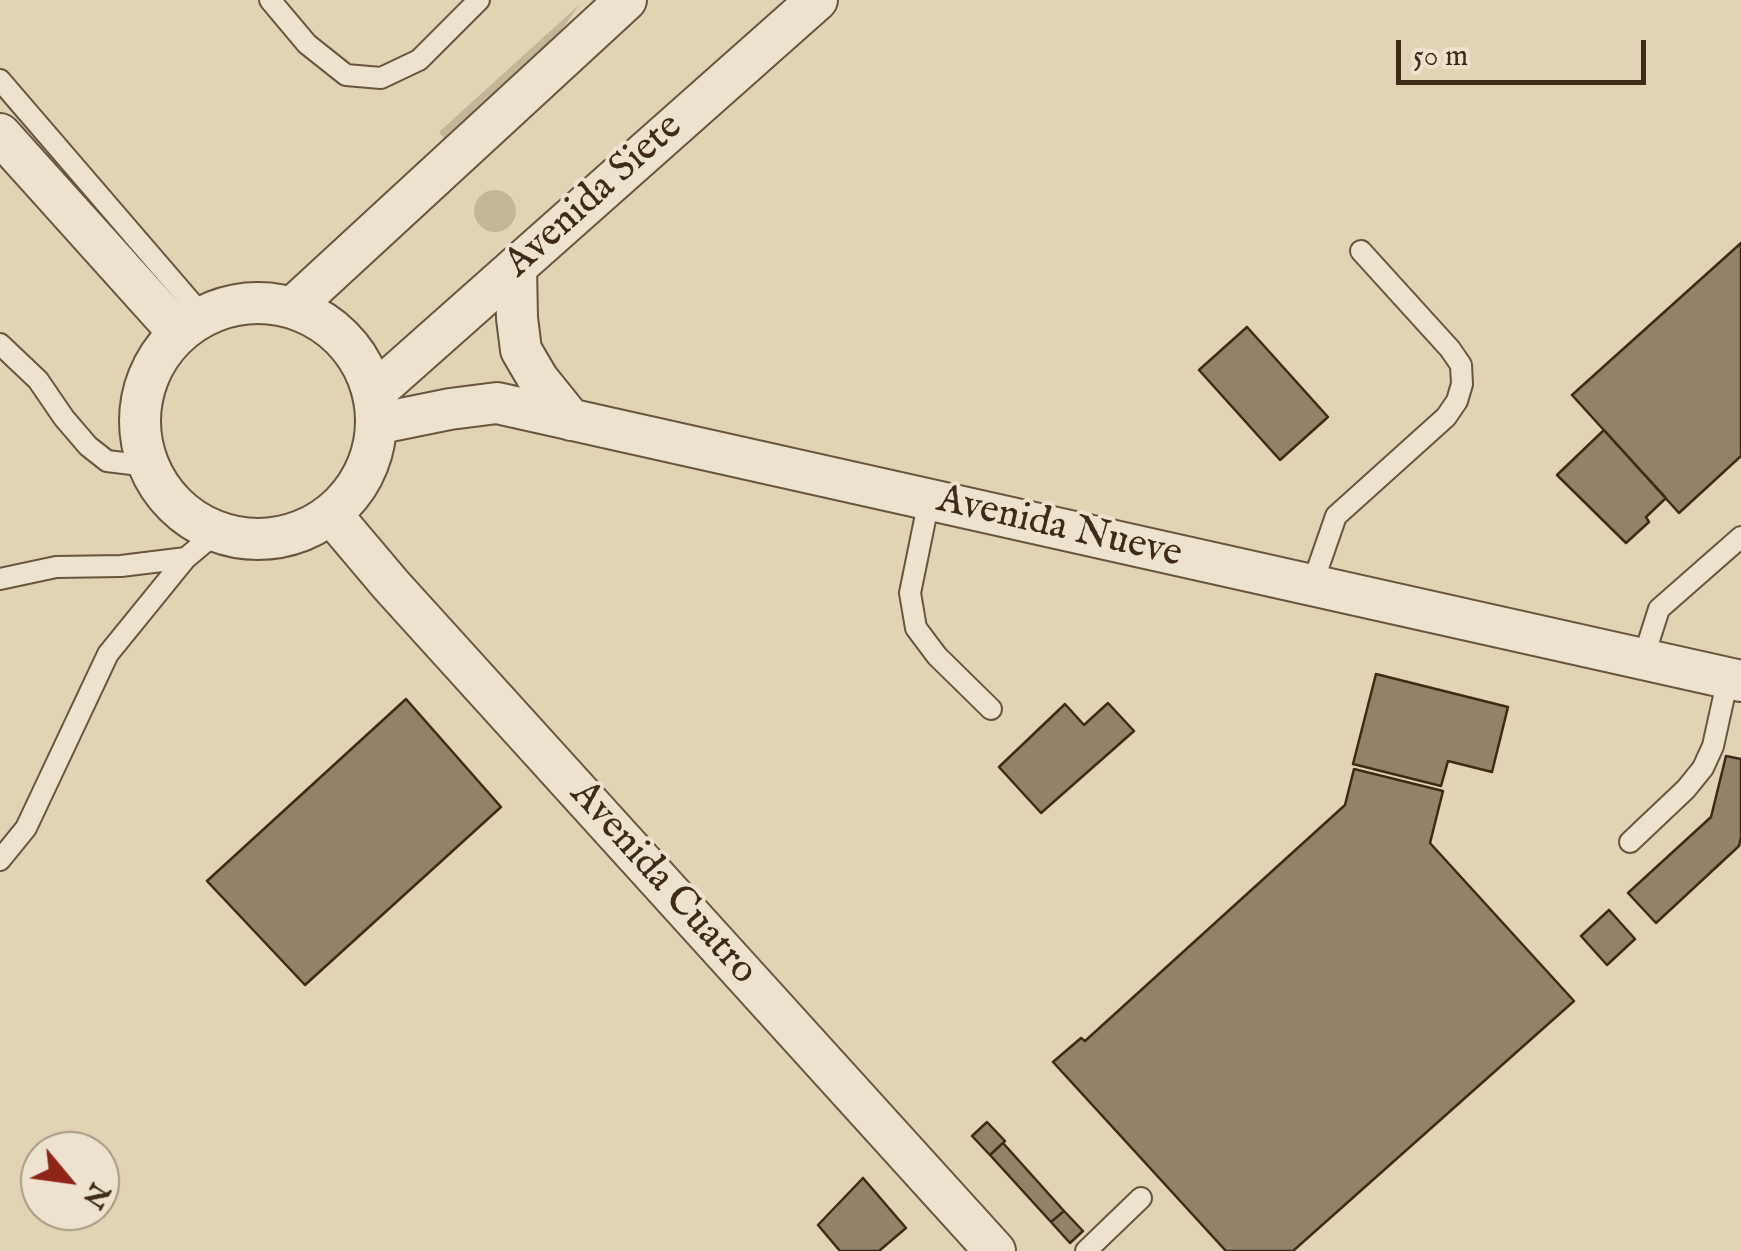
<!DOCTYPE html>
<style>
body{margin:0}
#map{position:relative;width:1741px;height:1251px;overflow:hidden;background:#e2d3b4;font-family:"IM FELL English",serif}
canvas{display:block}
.north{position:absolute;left:20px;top:1131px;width:100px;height:100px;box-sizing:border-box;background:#ece2ce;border:2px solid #a79984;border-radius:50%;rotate:119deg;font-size:28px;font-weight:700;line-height:40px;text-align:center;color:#3f2b15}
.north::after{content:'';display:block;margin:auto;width:35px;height:45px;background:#8f2418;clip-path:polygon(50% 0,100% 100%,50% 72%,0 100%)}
.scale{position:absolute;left:1396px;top:40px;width:250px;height:45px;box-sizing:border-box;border:5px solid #3f2b15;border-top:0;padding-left:12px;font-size:30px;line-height:35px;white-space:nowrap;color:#3f2b15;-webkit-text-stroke:8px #ece2ce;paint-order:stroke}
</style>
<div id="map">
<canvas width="1741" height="1251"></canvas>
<div class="north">N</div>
<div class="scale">50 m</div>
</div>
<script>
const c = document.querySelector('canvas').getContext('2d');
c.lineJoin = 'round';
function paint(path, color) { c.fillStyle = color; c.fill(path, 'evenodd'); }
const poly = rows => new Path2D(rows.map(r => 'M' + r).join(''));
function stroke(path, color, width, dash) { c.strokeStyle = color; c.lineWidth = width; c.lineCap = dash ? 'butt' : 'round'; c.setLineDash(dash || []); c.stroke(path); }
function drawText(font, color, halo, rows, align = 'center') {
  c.font = font + ' "IM FELL English",serif'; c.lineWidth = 8; c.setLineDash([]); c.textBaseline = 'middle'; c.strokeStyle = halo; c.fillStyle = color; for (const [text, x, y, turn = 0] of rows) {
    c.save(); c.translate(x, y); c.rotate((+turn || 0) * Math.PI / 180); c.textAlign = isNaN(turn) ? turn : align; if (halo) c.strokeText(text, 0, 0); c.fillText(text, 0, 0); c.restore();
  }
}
paint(poly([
 [579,5,547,51,449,144,439,132],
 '474 211a21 21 0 1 1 42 0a21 21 0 1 1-42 0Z'
]), '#c6b699');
const building = poly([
 [1741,243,1741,456,1679,513,1572,395,1741,243],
 [1247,327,1328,417,1280,460,1199,370,1247,327],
 [1604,430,1666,498,1646,517,1649,522,1626,543,1557,475,1604,430],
 [1376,674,1508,707,1492,772,1448,761,1441,786,1353,764,1376,674],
 [406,699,501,807,305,985,207,881,406,699],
 [1108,703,1134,731,1041,813,999,767,1065,704,1084,725,1108,703],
 [1726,756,1741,759,1741,837,1739,846,1656,923,1628,893,1711,817,1726,756],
 [1354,769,1443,791,1430,843,1574,1001,1293,1251,1226,1251,1053,1062,1081,1038,1085,1041,1345,805,1354,769],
 [1609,910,1635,939,1607,965,1581,936,1609,910],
 [987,1122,1005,1141,990,1155,972,1136,987,1122],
 [1003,1143,1064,1211,1051,1222,990,1155,1003,1143],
 [863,1178,906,1228,879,1251,840,1251,818,1225,863,1178],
 [1064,1211,1083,1231,1070,1243,1051,1222,1064,1211]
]);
paint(building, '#948268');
stroke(building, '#3f2b15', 2.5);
const service = poly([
 [270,0,307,44,346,75,381,78,419,60,479,0],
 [0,80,203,316],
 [0,344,38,380,64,418,88,446,107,461,148,466],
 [929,500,910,593,916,628,937,656,991,709],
 [0,579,56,567,121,566,186,558,216,533],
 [1312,585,1336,516,1446,417,1457,401,1462,384,1461,365,1450,349,1361,251],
 [1643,659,1659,609,1741,537],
 [1630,842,1686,789,1703,768,1713,746,1728,678],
 [0,860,26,828,108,654,186,558],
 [1086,1251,1141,1198]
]);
const minor = poly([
 [0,134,179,333],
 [516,267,517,318,521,350,538,379,571,420],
 '140 421a118 118 0 1 1 236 0a118 118 0 1 1-236 0Z',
 [292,308,626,0],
 [373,394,817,0],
 [376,424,450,409,497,403,1741,681],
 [331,514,391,585,995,1251]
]);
stroke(service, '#68553d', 24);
stroke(minor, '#68553d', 44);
stroke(service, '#ece2ce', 20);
stroke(minor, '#ece2ce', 40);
drawText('40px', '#3f2b15', '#ece2ce', [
 ["Avenida Siete",595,197,-42],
 ["Avenida Nueve",1059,529,13],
 ["Avenida Cuatro",662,884,48]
]);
</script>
